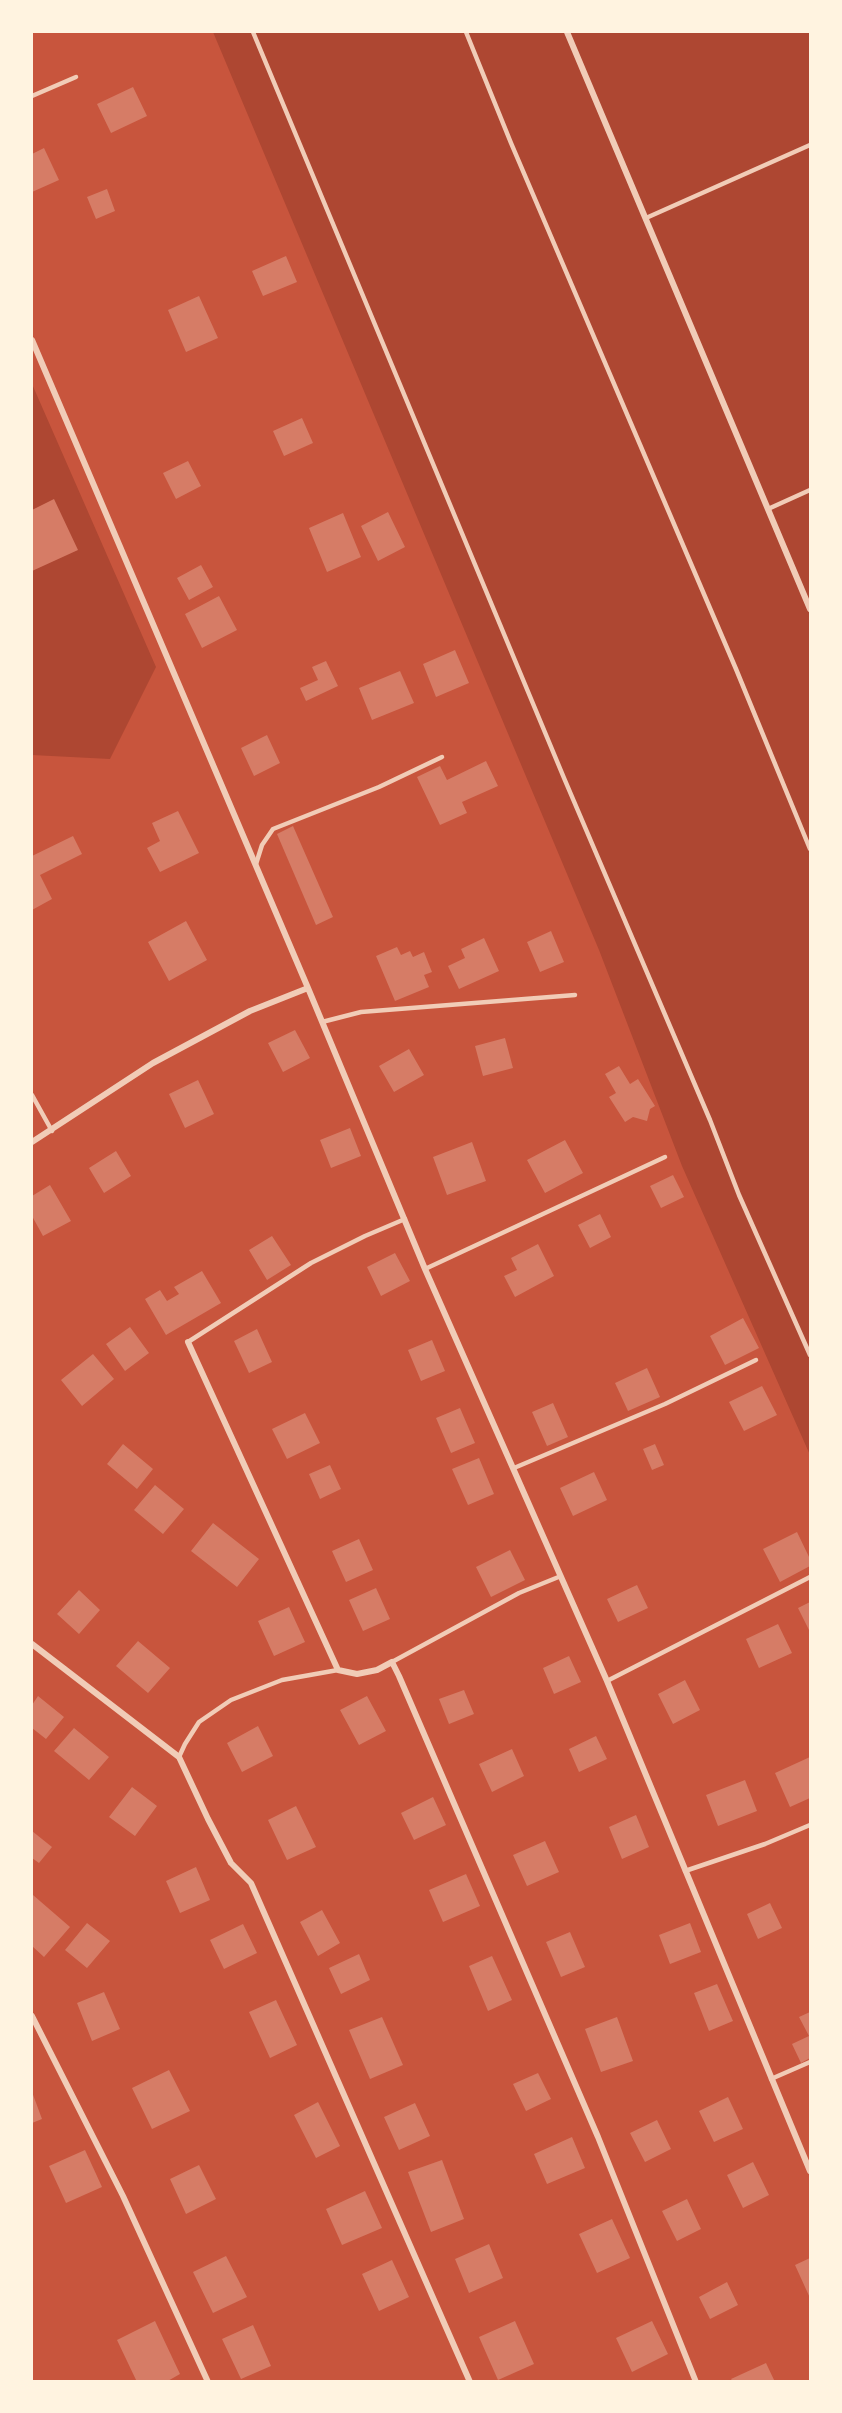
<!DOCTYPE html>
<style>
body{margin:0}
#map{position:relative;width:842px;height:2413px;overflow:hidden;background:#c8553d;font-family:Raleway,sans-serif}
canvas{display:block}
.frame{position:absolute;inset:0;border:33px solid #fff3e0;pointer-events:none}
</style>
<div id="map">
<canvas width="842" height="2413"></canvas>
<div class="frame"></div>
</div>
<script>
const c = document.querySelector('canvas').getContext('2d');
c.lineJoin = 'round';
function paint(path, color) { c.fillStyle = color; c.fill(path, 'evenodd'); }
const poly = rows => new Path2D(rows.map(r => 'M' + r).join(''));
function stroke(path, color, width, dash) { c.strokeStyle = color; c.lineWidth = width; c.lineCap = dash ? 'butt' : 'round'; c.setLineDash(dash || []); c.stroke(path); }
paint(poly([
 [213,32,810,32,810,1455,682,1166,599,950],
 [32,384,156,667,110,759,32,755]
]), '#ae4732');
paint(poly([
 [133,87,147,116,111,133,97,104],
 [44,148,59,180,32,192,32,154],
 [107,189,115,211,96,219,87,197],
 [286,256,297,282,263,296,252,271],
 [199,296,218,338,186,352,168,310],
 [302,418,313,443,284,456,273,431],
 [188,461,201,486,176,499,163,473],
 [54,499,78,550,32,571,32,510],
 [388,512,405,547,378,561,361,526],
 [343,513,361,557,327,572,309,528],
 [201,565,213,587,189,600,177,578],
 [219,596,237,630,202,648,185,614],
 [455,650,469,683,436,697,423,664],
 [326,661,338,686,306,701,300,688,318,680,312,667],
 [400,671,414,703,372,720,359,688],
 [267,735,280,763,254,776,241,748],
 [486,761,498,786,462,802,467,813,440,825,417,777,440,766,447,780],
 [178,811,199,853,160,872,147,848,160,841,152,823],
 [293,826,333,917,316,925,277,834],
 [73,836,82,854,40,875,52,899,32,910,32,856],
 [186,921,207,960,169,981,148,942],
 [551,931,564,962,540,972,527,942],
 [484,938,499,971,459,989,448,966,465,958,461,949],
 [397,947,401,955,410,951,413,957,424,952,432,972,424,975,429,987,395,1001,376,956],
 [295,1030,310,1058,283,1072,268,1043],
 [505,1038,513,1068,483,1076,475,1046],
 [409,1049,424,1075,394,1092,379,1066],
 [619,1066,630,1084,638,1079,655,1106,650,1109,647,1121,633,1117,625,1122,609,1097,616,1093,605,1074],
 [198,1080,214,1114,185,1128,169,1094],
 [350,1128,361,1156,331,1168,320,1140],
 [565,1140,583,1173,545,1193,527,1160],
 [472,1142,486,1181,447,1195,433,1157],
 [116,1151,131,1176,104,1193,89,1168],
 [673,1175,684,1197,661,1208,650,1186],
 [50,1185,71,1221,43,1236,32,1216,32,1196],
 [600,1214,611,1237,590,1248,578,1225],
 [272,1236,291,1265,267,1280,249,1250],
 [538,1244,554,1276,515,1297,504,1276,517,1270,511,1258],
 [395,1253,410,1281,381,1296,367,1267],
 [202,1271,221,1303,166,1335,145,1299,160,1290,167,1301,179,1294,174,1287],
 [743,1318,759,1348,725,1365,710,1336],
 [130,1327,149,1353,125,1371,106,1344],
 [257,1329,272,1362,249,1373,234,1341],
 [432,1340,445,1371,421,1381,408,1350],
 [93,1354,114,1379,82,1406,61,1380],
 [647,1368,660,1397,628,1411,615,1383],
 [762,1386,777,1415,744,1431,729,1402],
 [553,1403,568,1437,547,1446,532,1412],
 [460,1408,475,1443,451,1453,436,1418],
 [305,1413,320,1443,287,1459,272,1429],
 [123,1444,153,1469,137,1489,107,1464],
 [655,1444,664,1465,652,1470,643,1449],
 [479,1458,494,1494,468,1505,452,1469],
 [330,1465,341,1489,320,1499,309,1474],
 [594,1472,607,1500,573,1516,560,1488],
 [155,1485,184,1509,163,1534,134,1510],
 [213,1523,259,1559,237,1587,191,1551],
 [797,1532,810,1559,810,1566,780,1582,763,1549],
 [359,1539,373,1570,346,1582,332,1551],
 [510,1550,525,1580,491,1597,476,1567],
 [637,1585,648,1608,618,1622,607,1599],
 [376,1588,390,1619,363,1631,349,1600],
 [79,1590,100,1610,79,1634,57,1614],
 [810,1602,810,1632,798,1608],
 [289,1607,305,1642,274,1656,258,1621],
 [778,1624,792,1653,759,1668,746,1639],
 [138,1641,170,1668,148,1693,116,1666],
 [569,1656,581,1682,554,1694,543,1668],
 [685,1680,700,1710,673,1724,658,1694],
 [464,1690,474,1714,449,1724,439,1699],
 [38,1696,64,1717,46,1739,32,1728,32,1705],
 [367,1696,386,1731,359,1745,340,1710],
 [258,1726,273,1756,242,1772,227,1743],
 [74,1728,109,1757,89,1780,54,1751],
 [596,1736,607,1759,579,1772,569,1749],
 [512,1749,524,1776,492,1792,479,1764],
 [810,1757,810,1798,790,1807,775,1773],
 [745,1780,757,1811,718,1826,706,1795],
 [132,1787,157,1806,135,1836,109,1817],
 [433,1797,446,1825,414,1840,401,1813],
 [296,1806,316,1847,287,1860,268,1820],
 [636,1815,649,1847,622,1859,609,1827],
 [32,1831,52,1847,39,1863,32,1858],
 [545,1841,559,1872,527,1886,513,1855],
 [196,1867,210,1900,180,1913,166,1881],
 [466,1874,480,1906,443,1922,429,1890],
 [33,1895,70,1927,44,1957,32,1946],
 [770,1903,782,1928,758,1939,747,1914],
 [322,1910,340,1943,318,1956,300,1922],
 [87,1923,110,1941,87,1968,65,1950],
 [690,1923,701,1952,670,1964,659,1935],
 [243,1924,257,1953,224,1969,210,1940],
 [570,1932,585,1967,561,1977,546,1942],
 [359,1954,370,1980,341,1994,329,1968],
 [492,1956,512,2000,488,2011,469,1966],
 [717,1984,733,2021,709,2031,694,1993],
 [104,1992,120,2029,92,2041,77,2003],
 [276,2000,297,2045,270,2058,249,2012],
 [810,2012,810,2058,801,2063,792,2044,809,2036,799,2017],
 [382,2017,403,2065,370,2079,349,2030],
 [617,2017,633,2061,601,2072,585,2029],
 [169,2070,190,2111,152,2129,132,2088],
 [538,2073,551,2099,526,2111,513,2084],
 [32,2092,42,2119,32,2123],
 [728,2097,743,2129,714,2142,699,2111],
 [318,2102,340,2146,316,2158,294,2115],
 [415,2103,430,2136,399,2150,384,2117],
 [657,2120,671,2149,645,2162,630,2133],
 [572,2137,585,2168,547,2184,534,2154],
 [85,2150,102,2187,66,2203,49,2166],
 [442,2160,464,2219,431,2232,408,2172],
 [753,2162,769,2195,743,2208,727,2175],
 [199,2165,216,2199,186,2214,170,2179],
 [365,2191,382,2228,342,2245,326,2209],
 [687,2199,701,2229,677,2241,662,2211],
 [612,2219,630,2258,597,2273,579,2234],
 [489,2244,503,2278,469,2293,455,2259],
 [226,2256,247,2297,213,2313,193,2272],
 [810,2258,810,2298,795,2265],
 [392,2260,409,2297,379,2311,362,2274],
 [727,2282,738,2305,710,2319,699,2297],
 [155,2321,180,2374,166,2382,137,2382,117,2340],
 [515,2321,534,2364,498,2380,479,2337],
 [652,2321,668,2354,632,2372,616,2338],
 [253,2325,271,2366,241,2379,222,2339],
 [766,2363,775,2382,733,2382,731,2379]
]), '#d67c66');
stroke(poly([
 [253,32,564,778,710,1120,739,1195,810,1355],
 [466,32,511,143,736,669,810,849],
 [32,96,76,77],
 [646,218,810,145],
 [768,509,810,490],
 [256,864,262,845,273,829,379,787,442,757],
 [322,1022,361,1012,575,995],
 [32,1095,52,1131],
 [425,1269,665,1157],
 [188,1342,311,1263,365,1236,405,1219],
 [514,1468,665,1404,756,1360],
 [392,1662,519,1593,561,1576],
 [607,1681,810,1577],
 [179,1757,185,1744,199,1722,231,1700,282,1680,338,1670],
 [685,1871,765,1844,810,1825],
 [771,2079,810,2062]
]), '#f1ccb7', 4.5);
stroke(poly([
 [567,32,810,609],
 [32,340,308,988,425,1269,607,1681,810,2171],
 [32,1142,153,1063,250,1011,308,988],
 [188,1342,338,1670,357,1674,377,1670,392,1662,399,1676,598,2137,696,2382],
 [32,1644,179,1757,208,1819,231,1863,251,1883,470,2382],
 [32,2016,123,2196,208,2382]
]), '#f1ccb7', 6);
</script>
